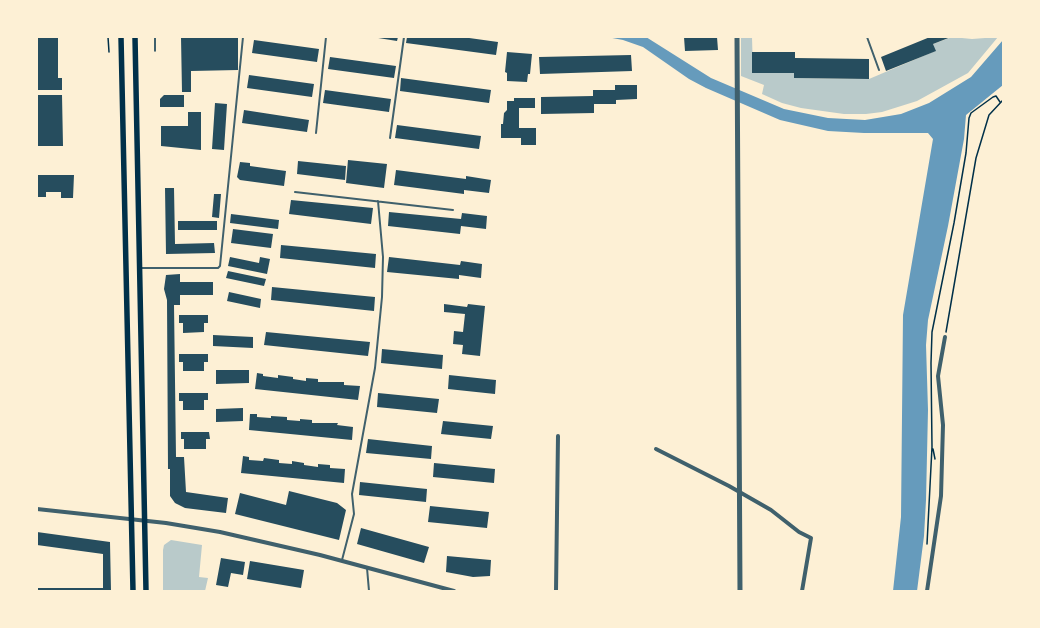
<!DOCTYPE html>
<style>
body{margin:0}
#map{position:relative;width:1040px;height:628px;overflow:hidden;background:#fdf0d5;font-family:Rubik,sans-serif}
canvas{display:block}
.frame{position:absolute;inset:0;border:38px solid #fdf0d5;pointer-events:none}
</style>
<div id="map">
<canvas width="1040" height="628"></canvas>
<div class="frame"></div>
</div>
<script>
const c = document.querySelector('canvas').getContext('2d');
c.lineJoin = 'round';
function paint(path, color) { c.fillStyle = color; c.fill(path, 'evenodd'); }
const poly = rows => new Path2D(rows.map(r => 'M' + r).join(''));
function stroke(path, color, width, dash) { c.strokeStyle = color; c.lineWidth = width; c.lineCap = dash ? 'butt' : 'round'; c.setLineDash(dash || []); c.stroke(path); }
paint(poly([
 [741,37,752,37,753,73,794,73,795,78,869,79,935,51,933,44,952,37,972,39,998,37,968,73,917,101,882,112,866,114,844,114,801,108,782,103,762,94,764,85,741,76],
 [171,540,202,545,199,577,208,578,205,591,163,591,163,550,164,545]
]), '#b9caca');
paint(poly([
 [607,37,646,37,711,78,784,109,828,118,865,120,901,114,929,103,971,77,1003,40,1003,85,966,115,964,139,948,226,928,320,926,345,928,410,926,500,924,536,917,591,893,591,901,517,903,315,933,139,928,133,864,133,828,131,780,120,706,88,689,79,643,47,623,40]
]), '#669bbc');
paint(poly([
 [37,37,58,37,58,78,62,78,62,90,37,90],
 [181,37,238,37,238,70,191,71,191,92,182,92],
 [372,37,398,37,397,41],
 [407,37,462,37,498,42,496,55,406,43],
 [684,37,717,37,718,50,685,51],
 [930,37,951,37,933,44,936,51,886,71,881,57],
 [254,40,319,49,317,62,252,53],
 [507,52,532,54,530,74,528,74,527,82,507,81,507,73,505,72],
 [752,52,795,52,795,58,869,59,869,79,794,78,794,73,752,73],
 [631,55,632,71,540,74,539,57],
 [330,57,396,66,394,78,328,69],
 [249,75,314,84,312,97,247,88],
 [401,78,491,90,489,103,400,91],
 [615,85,637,85,637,99,616,100,616,104,594,104,594,113,541,114,541,97,593,96,593,90,615,90],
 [325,90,391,99,389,112,323,103],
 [37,95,62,95,63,146,37,146],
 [164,95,184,95,184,107,160,107,160,99],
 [514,98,535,98,535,108,519,108,519,128,536,128,536,145,521,145,521,138,501,138,501,124,503,124,504,113,507,110,507,101,514,101],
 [215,103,227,104,224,150,212,149],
 [244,110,309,120,307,132,242,123],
 [188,112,201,112,201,150,161,146,161,126,188,126],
 [397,125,481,136,479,149,395,138],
 [348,160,387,164,384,188,346,183],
 [298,161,346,166,345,180,297,174],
 [240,162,250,163,250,166,286,171,284,186,240,180,237,177],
 [396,170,466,179,466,176,491,180,489,193,464,190,464,194,394,185],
 [37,175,74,175,73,198,61,198,61,192,46,192,46,197,37,197],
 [165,188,174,188,175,244,214,243,215,253,166,254],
 [214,194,221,194,219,218,212,217],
 [291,200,373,208,371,224,289,214],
 [389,212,461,219,462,213,487,216,486,229,461,226,460,234,388,226],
 [231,214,279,220,278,229,230,223],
 [178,221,217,221,217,230,178,230],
 [233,229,273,234,271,248,231,243],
 [281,245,376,254,375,268,280,258],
 [230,257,259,263,260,257,270,259,267,274,228,266],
 [389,257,460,265,461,261,482,264,481,278,459,275,459,279,387,272],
 [228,271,266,279,264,286,226,278],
 [180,274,180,282,213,282,213,295,180,295,180,305,174,305,176,457,184,457,186,492,228,498,226,513,185,508,175,503,170,496,170,469,168,469,167,300,164,289,166,275],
 [272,287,375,297,374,311,271,300],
 [229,292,261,299,260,308,227,301],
 [444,304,467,307,468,304,485,306,480,356,462,354,463,345,453,344,454,331,463,332,465,314,444,312],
 [179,315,208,315,208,323,204,323,204,332,183,333,183,323,179,323],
 [266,332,370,342,368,356,264,345],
 [213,335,253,337,253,348,213,346],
 [382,349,443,355,442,369,381,363],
 [179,354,208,354,208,362,204,362,204,371,183,371,183,362,179,362],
 [216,370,249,370,249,383,216,384],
 [257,373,263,374,263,376,278,378,278,375,293,377,293,379,306,381,306,378,318,379,318,382,344,382,344,385,360,386,358,400,255,389],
 [449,375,496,380,495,394,448,389],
 [179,393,208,393,208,400,204,400,204,410,183,410,183,401,179,401],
 [378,393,439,399,437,413,377,407],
 [243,408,243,421,216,422,216,409],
 [250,414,257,414,257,417,271,418,271,416,287,417,287,420,300,421,300,419,312,420,312,423,338,423,337,425,353,427,352,440,249,430],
 [443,421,493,426,491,439,441,434],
 [181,432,209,432,210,439,206,439,206,449,184,449,184,439,181,439],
 [368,439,432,446,431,459,366,453],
 [243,456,249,457,249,460,263,461,264,458,279,460,279,463,292,464,292,461,304,463,304,465,318,467,318,464,330,465,330,468,345,469,344,483,241,473],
 [434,463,495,469,494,483,433,477],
 [360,482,427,489,426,502,359,495],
 [289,491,337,503,346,510,339,540,235,514,240,493,286,505],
 [430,506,489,512,487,528,428,522],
 [361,528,429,547,424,563,357,544],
 [37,532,110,542,111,591,37,591,37,588,103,588,103,554,37,545],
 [447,556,491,560,490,576,473,577,446,572],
 [221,558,245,562,243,575,231,573,228,587,216,585],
 [250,561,304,570,301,588,247,579]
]), '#264d5e');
stroke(poly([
 [108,37,109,52],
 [155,37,155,51],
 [946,332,976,158,989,115,1003,100],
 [933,449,935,459],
 [927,544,932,447,931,363,932,332,954,223,966,153,969,118,971,113,993,97,996,96,1000,102]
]), '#003049', 1.5);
stroke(poly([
 [867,37,879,70],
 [316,133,326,37],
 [390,138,404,37],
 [295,192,453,210],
 [140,268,218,268,220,266,243,37],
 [342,560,354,514,352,494,375,368,382,297,383,257,378,201],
 [367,568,369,591]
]), '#3f606c', 2);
stroke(poly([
 [656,449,729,486,771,510,799,532,811,538,802,591],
 [37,509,166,523,220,532,320,555,454,591],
 [556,591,558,436],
 [927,591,941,496,943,425,938,376,945,337]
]), '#3f606c', 4);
stroke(poly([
 [737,37,740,591]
]), '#3f606c', 5);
stroke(poly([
 [121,37,133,591],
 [135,37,146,591]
]), '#003049', 5.5);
</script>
